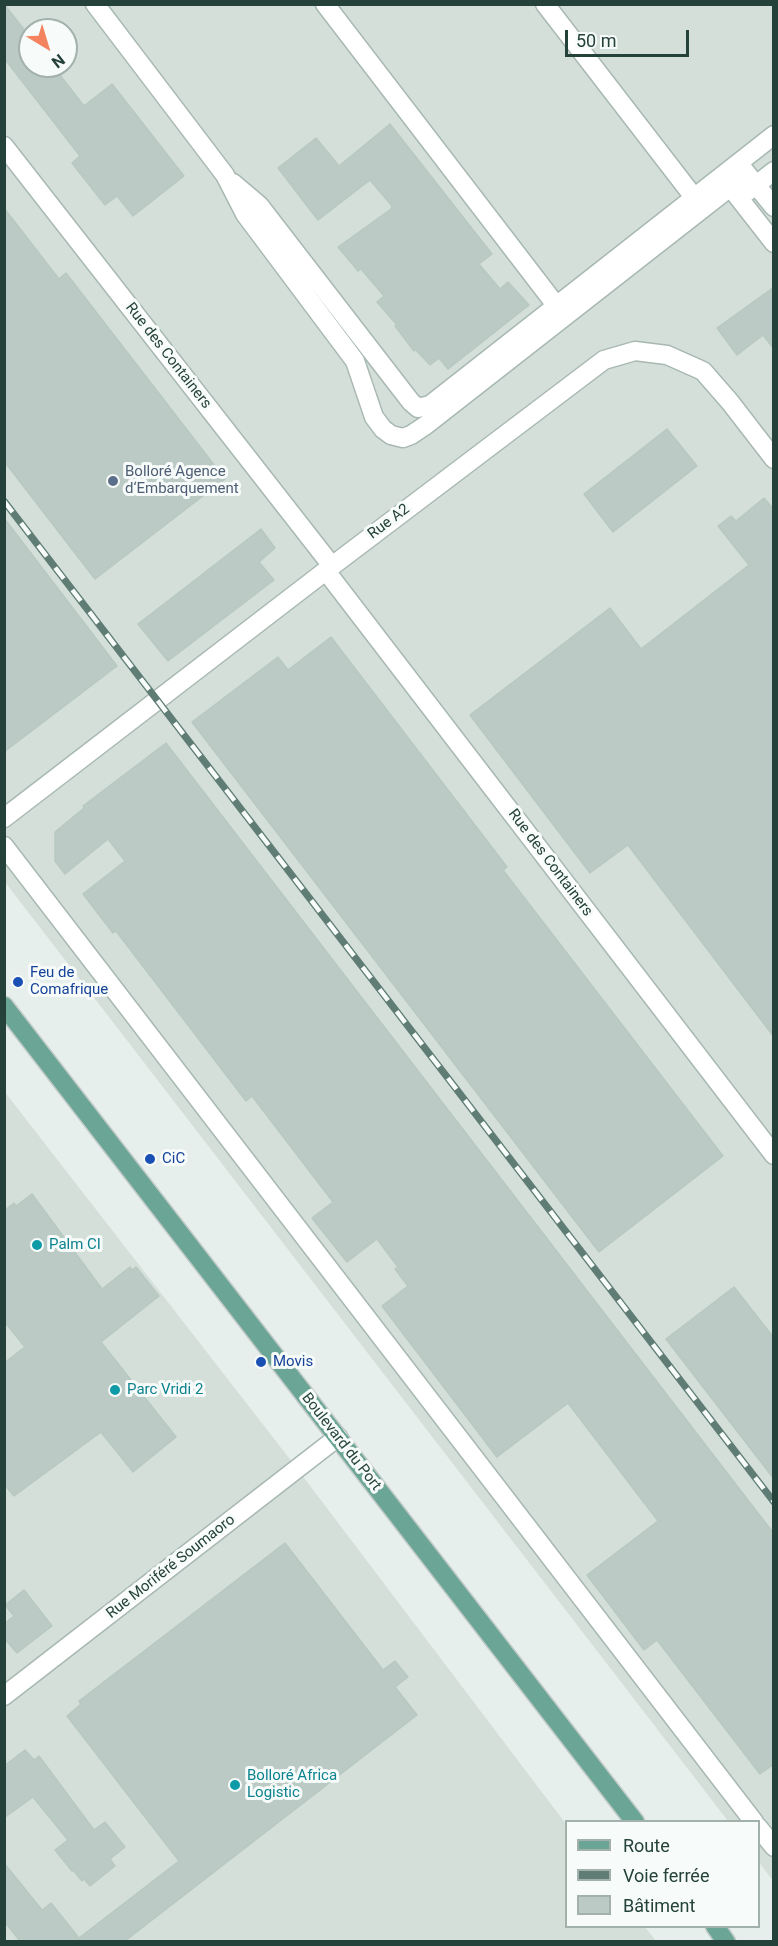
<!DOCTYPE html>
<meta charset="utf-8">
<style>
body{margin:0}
#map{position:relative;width:778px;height:1946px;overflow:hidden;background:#e6efeb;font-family:Roboto,sans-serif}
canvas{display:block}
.frame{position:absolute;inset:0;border:6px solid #24423a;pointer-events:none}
.legend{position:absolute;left:565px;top:1820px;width:195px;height:108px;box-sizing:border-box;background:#f7fbf9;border:2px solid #a3b1ad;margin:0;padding:8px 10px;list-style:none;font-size:18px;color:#24423a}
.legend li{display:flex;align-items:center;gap:12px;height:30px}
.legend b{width:30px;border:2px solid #a3b1ad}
.north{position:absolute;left:18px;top:18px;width:60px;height:60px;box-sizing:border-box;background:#f7fbf9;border:2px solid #a3b1ad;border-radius:50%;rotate:142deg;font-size:16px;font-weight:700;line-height:24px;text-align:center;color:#24423a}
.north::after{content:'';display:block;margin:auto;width:21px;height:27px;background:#f4845f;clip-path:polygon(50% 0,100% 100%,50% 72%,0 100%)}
.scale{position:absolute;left:565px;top:30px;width:124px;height:27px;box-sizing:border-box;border:3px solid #24423a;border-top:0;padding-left:8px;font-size:18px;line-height:21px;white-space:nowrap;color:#24423a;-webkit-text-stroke:4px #f7fbf9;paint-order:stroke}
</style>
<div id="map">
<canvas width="778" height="1946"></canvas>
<div class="frame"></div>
<ul class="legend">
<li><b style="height:8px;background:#6aa596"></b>Route</li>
<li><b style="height:8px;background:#5f7d75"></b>Voie ferrée</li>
<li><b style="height:16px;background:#bbcac4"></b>Bâtiment</li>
</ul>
<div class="north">N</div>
<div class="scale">50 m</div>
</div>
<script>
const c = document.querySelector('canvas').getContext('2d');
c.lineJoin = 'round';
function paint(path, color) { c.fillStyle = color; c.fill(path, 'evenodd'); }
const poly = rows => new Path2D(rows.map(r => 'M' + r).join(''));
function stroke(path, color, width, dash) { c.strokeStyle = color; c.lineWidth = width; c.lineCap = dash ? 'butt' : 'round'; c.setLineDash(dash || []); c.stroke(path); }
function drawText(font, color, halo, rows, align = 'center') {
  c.font = font + ' Roboto,sans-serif'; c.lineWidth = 6; c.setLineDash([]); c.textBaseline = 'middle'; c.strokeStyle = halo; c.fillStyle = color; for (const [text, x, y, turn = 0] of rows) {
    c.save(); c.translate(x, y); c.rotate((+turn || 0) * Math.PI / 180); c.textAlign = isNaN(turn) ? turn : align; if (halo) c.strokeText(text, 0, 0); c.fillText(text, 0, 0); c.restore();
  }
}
paint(poly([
 [5,5,773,5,773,1881,759,1862,758,1822,728,1821,5,882],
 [30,30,66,30,66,66,30,66],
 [4,1091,289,1458,566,1824,566,1926,645,1927,656,1941,5,1941]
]), '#d4dfda');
const building = poly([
 [4,4,30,37,30,66,53,66,84,106,112,84,184,176,133,216,117,196,105,205,72,163,80,156,4,58,4,4],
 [390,124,492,254,479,264,500,289,508,282,529,305,448,369,439,358,430,365,415,349,414,351,395,326,397,325,377,302,384,296,361,269,358,271,338,247,391,209,392,206,370,180,318,220,278,168,316,138,339,166,390,124],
 [4,208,59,279,66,273,225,479,95,579,4,461,4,208],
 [774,287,774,349,763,335,737,355,717,328,774,287],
 [667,429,697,466,613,532,584,494,667,429],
 [764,498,774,510,774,1037,628,845,590,873,470,715,610,608,641,649,749,565,718,526,731,516,736,521,764,498],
 [4,518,117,666,4,752,4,518],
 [261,529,275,548,259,562,274,580,168,661,138,624,261,529],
 [331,637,507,867,503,870,723,1156,599,1252,192,722,278,657,288,670,331,637],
 [166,743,774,1534,774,1764,760,1774,657,1640,644,1650,587,1575,658,1521,568,1403,497,1457,382,1306,408,1286,395,1269,398,1267,377,1239,347,1262,312,1218,333,1202,252,1096,246,1101,116,931,113,933,83,894,125,861,108,839,65,874,55,861,55,832,84,808,83,806,166,743],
 [32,1194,102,1289,130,1267,132,1270,136,1267,159,1296,101,1342,176,1437,133,1472,101,1432,14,1496,4,1484,4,1363,25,1347,4,1321,4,1211,14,1203,16,1206,32,1194],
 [734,1287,774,1338,774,1479,666,1339,734,1287],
 [285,1543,383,1670,395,1661,408,1677,395,1687,417,1715,125,1941,20,1941,4,1921,4,1863,42,1910,51,1903,79,1938,179,1861,67,1716,81,1704,79,1701,285,1543],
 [24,1590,52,1626,17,1653,4,1638,4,1624,14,1616,5,1605,24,1590],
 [25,1750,34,1760,39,1756,94,1830,105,1822,125,1847,110,1859,115,1866,90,1886,84,1879,82,1881,73,1870,72,1871,55,1850,68,1840,33,1797,4,1818,4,1766,25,1750]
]);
paint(building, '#bbcac4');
stroke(building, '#b8c9c2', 1.5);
const minor = poly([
 [95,4,225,175,245,214,355,361,374,417,383,429,391,435,403,438,411,435,426,425,747,174],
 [325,4,562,313],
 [545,4,700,205],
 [4,146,332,566],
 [739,164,774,207],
 [724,179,774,243],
 [233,183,259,205,411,402,418,408,430,405,774,135],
 [747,192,774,171],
 [326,571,774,1155],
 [4,818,332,566,604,360,635,351,667,355,703,371,730,402,774,459],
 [4,846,754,1822],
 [4,1696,338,1437],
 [758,1827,774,1847]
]);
const major = poly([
 [4,1006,635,1822],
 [715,1926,726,1942]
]);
stroke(minor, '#a8b8b2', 21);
stroke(major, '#c2cac8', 21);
stroke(minor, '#fff', 18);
stroke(major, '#6aa596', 18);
const rail = poly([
 [4,501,774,1502]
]);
stroke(rail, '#5f7d75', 7);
stroke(rail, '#f7fbf9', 4.5, [14]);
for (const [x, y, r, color] of [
 [113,481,6,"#5c6f8a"],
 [18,982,6,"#1a4fb4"],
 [150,1159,6,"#1a4fb4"],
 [37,1245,6,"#0f9aa8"],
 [261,1362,6,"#1a4fb4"],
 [115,1390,6,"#0f9aa8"],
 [235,1785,6,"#0f9aa8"]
]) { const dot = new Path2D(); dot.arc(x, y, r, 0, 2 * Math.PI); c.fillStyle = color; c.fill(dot); stroke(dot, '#f7fbf9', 2); }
drawText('15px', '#24423a', '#f7fbf9', [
 ["Rue des Containers",168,356,52],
 ["Rue A2",389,522,-37],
 ["Rue des Containers",550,863,53],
 ["Boulevard du Port",341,1442,52],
 ["Rue Moriféré Soumaoro",171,1567,-38]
]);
drawText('15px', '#4e5e75', '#f7fbf9', [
 ["Bolloré Agence",125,472],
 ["d‘Embarquement",125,489]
], 'left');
drawText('15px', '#164399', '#f7fbf9', [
 ["Feu de",30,973],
 ["Comafrique",30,990],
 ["CiC",162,1159],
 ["Movis",273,1362]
], 'left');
drawText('15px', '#0d838f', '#f7fbf9', [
 ["Palm CI",49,1245],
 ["Parc Vridi 2",127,1390],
 ["Bolloré Africa",247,1776],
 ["Logistic",247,1793]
], 'left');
</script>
